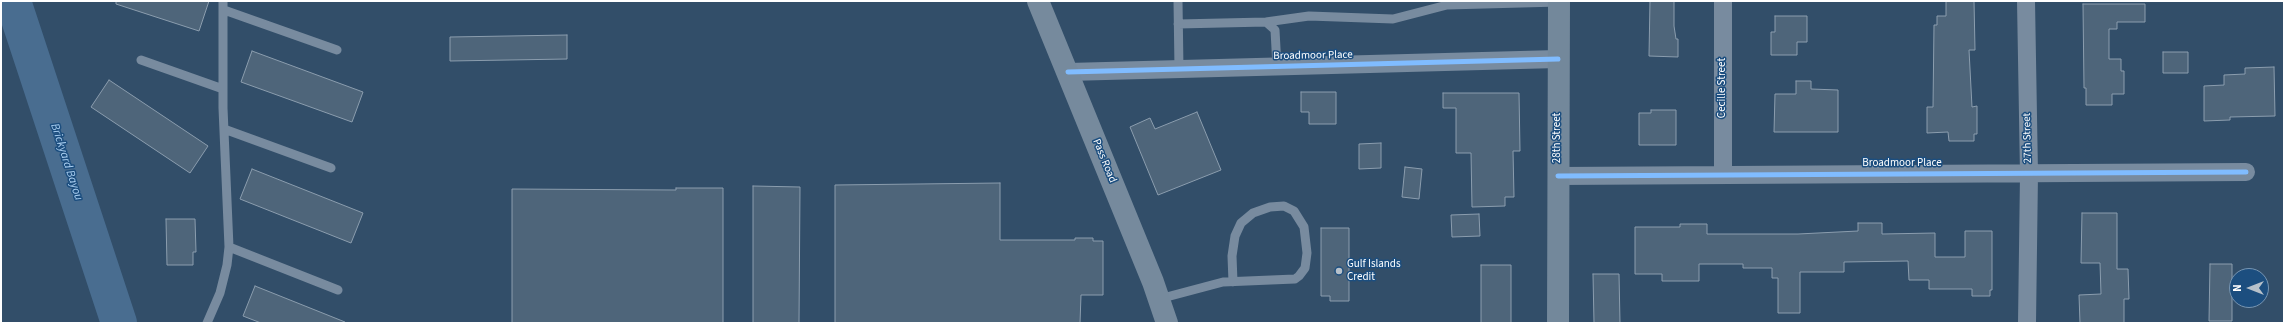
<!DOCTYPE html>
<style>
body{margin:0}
#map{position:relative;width:2285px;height:324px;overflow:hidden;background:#324e69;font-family:"Source Sans 3",sans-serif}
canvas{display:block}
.frame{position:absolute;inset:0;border:2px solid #fff;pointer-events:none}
.north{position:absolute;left:2229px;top:268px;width:40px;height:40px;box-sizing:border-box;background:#1c4e7f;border:1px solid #7795b2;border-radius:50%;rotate:270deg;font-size:11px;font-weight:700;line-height:16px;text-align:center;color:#fff}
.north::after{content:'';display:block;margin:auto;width:14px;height:18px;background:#b7c1ca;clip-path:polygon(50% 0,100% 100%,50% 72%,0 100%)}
</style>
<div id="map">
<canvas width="2285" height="324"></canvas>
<div class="frame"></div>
<div class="north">N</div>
</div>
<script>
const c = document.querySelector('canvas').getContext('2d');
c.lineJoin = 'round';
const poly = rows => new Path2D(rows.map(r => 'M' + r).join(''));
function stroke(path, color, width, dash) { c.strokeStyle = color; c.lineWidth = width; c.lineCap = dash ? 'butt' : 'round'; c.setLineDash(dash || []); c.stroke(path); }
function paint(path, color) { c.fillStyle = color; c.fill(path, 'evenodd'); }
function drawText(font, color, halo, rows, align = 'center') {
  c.font = font + ' "Source Sans 3",sans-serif'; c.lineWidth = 3; c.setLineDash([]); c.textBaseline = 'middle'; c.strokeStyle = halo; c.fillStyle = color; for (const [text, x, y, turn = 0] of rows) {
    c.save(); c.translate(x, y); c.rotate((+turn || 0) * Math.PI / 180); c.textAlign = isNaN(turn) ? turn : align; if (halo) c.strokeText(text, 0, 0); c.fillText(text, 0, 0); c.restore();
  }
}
stroke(poly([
 [13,1,119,323]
]), '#496d90', 36);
const building = poly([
 [116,1,209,1,199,31,116,4,116,1],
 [1650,1,1674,1,1674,26,1676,39,1678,39,1678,57,1649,56,1650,1],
 [1946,1,1974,1,1975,50,1969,50,1972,107,1977,106,1977,134,1974,134,1974,141,1949,141,1948,132,1927,133,1927,107,1933,107,1934,25,1937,25,1937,16,1946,16,1946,1],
 [2083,4,2145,4,2145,22,2117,22,2117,29,2109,29,2109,59,2121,59,2121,71,2124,71,2124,94,2112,94,2112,105,2086,105,2086,88,2084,88,2083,4],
 [1775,16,1807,16,1807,42,1797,42,1797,55,1771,55,1771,32,1775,32,1775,16],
 [567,35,567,59,450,61,450,37,567,35],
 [252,51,363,92,352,122,241,82,252,51],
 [2163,52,2188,52,2188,73,2163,73,2163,52],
 [2274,67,2275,116,2230,117,2230,120,2204,121,2204,86,2224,85,2224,75,2245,74,2245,68,2274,67],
 [109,80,208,146,190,173,91,107,109,80],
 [1796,81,1811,81,1811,89,1838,90,1838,132,1774,132,1775,94,1796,94,1796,81],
 [1301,92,1336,92,1336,124,1309,124,1309,112,1301,112,1301,92],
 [1443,93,1519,93,1520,151,1513,151,1514,197,1505,197,1505,206,1472,207,1471,153,1456,153,1456,108,1443,108,1443,93],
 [1651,110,1676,110,1676,145,1639,145,1639,113,1651,113,1651,110],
 [1197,112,1221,170,1158,195,1130,127,1150,118,1155,129,1197,112],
 [1381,143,1381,168,1359,169,1359,144,1381,143],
 [1405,167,1422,169,1419,199,1402,197,1405,167],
 [252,169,363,213,351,243,240,199,252,169],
 [1000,183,1000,240,1075,240,1075,238,1093,238,1093,241,1103,241,1103,295,1081,295,1080,323,835,323,835,185,1000,183],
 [753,186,800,187,799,323,753,323,753,186],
 [676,188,723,188,723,323,512,323,512,189,676,190,676,188],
 [2082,213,2117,213,2117,269,2128,269,2129,299,2124,299,2124,323,2080,323,2079,295,2101,294,2100,263,2081,263,2082,213],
 [1479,214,1480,236,1452,237,1451,215,1479,214],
 [166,219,195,219,196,252,193,252,193,265,167,265,166,219],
 [1858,223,1882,223,1882,234,1935,233,1935,257,1965,257,1965,231,1992,231,1992,290,1990,290,1990,296,1972,296,1972,289,1929,289,1929,280,1909,280,1908,261,1844,262,1844,272,1800,272,1800,313,1778,313,1778,278,1772,278,1772,268,1743,268,1743,264,1699,264,1699,281,1662,281,1662,274,1635,274,1635,227,1680,227,1680,224,1707,224,1707,234,1798,234,1858,231,1858,223],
 [1321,228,1349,228,1349,301,1330,301,1330,296,1321,296,1321,228],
 [2210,264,2232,264,2232,321,2209,321,2210,264],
 [1481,265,1511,265,1511,323,1481,323,1481,265],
 [1593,274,1619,274,1620,323,1594,323,1593,274],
 [255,286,345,322,345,323,261,323,243,316,255,286]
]);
paint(building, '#4e657a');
stroke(building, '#8b9dae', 1);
stroke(poly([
 [1178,1,1179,69],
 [224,10,337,50],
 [1266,22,1275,30,1277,67],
 [1178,24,1266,22,1309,16,1393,19,1447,5,1559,2],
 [141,60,223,89],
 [224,129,331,168],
 [229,247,338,290],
 [1159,299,1223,282,1295,279,1299,276,1305,268,1307,253,1304,227,1294,211,1284,206,1270,207,1253,213,1241,223,1235,236,1232,256,1233,282],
 [207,323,220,293,227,265,229,247,223,108,223,1]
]), '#788b9f', 9);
stroke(poly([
 [2026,1,2029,174,2027,323],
 [1068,72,1558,59],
 [1723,174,1723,1],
 [1558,176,2246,172]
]), '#788b9f', 18);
stroke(poly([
 [1558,323,1559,1]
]), '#73889b', 22);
stroke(poly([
 [1038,1,1153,282,1167,323]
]), '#768a9d', 22);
stroke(poly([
 [1068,72,1558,59],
 [1558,176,2246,172]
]), '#80bcff', 5);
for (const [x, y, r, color] of [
 [1339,271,4,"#b7c1ca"]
]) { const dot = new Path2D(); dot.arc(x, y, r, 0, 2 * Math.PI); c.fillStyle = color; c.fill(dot); stroke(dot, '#1c4e7f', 1.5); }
drawText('11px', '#fff', '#1c4e7f', [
 ["Broadmoor Place",1313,56,-1],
 ["Cecille Street",1723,88,-90],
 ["28th Street",1558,138,-90],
 ["27th Street",2028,138,-91],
 ["Pass Road",1104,161,68],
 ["Broadmoor Place",1902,164]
]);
drawText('11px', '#fff', '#1c4e7f', [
 ["Gulf Islands",1347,265],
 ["Credit",1347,278]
], 'left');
drawText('italic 12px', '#aacff1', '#1c4e7f', [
 ["Brickyard Bayou",66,162,72]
]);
</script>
